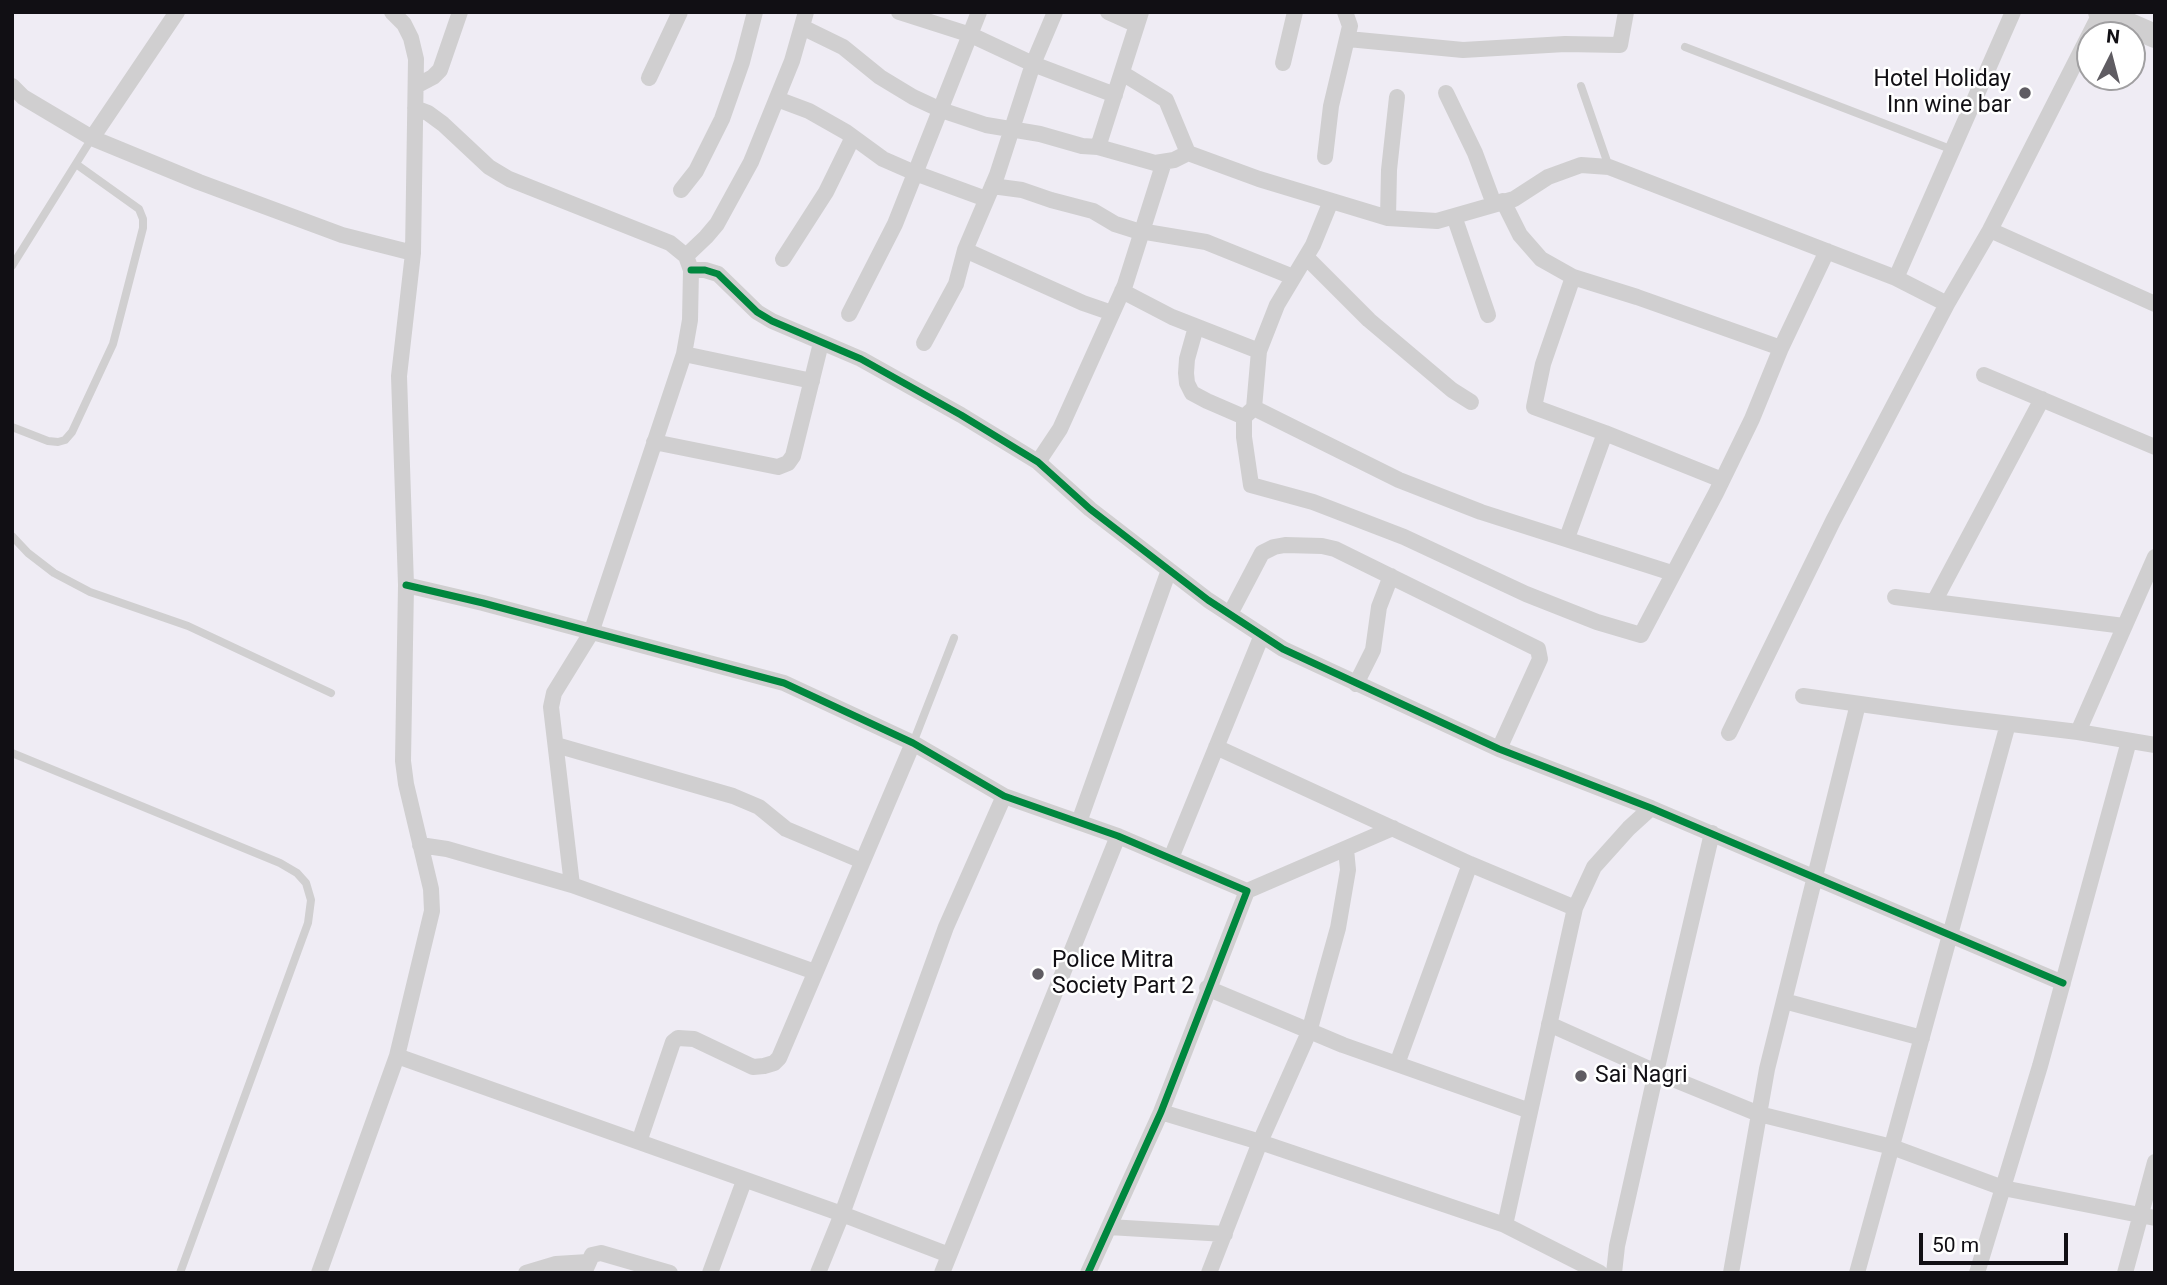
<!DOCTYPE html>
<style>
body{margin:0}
#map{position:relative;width:2167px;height:1285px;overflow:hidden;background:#efecf4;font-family:Roboto,sans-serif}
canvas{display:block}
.frame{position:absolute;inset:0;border:14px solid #110f14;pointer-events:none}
.north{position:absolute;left:2076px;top:21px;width:70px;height:70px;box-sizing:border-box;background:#fff;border:2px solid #a09fa1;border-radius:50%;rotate:6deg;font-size:19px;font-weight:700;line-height:28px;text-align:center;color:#110f14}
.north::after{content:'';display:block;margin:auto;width:24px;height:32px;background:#5f5c62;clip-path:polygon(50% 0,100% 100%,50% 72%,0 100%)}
.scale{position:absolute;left:1919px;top:1233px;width:149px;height:32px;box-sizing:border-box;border:4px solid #110f14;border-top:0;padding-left:9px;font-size:21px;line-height:24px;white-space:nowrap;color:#110f14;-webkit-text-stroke:5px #fff;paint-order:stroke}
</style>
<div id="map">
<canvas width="2167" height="1285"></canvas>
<div class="frame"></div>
<div class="north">N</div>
<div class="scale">50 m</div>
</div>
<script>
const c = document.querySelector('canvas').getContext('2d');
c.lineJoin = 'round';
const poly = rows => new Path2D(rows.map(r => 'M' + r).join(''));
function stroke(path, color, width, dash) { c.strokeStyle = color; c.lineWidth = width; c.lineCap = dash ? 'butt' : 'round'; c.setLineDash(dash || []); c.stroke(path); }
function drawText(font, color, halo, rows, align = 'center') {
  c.font = font + ' Roboto,sans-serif'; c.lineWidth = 5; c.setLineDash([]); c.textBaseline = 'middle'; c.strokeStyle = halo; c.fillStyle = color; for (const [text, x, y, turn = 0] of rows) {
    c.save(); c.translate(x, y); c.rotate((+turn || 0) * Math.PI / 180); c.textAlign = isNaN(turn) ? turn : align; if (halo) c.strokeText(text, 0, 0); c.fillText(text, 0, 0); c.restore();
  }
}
stroke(poly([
 [1685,47,1953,150],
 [1581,86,1609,167],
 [12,266,92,138],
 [12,427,48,441,58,442,65,440,72,432,113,344,143,228,143,219,139,209,76,164],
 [12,536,28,553,54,573,90,592,188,626,331,693],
 [913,743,954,638],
 [12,753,280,863,297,873,306,883,311,900,308,923,180,1273]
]), '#d0cfd0', 8);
stroke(poly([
 [899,12,971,35,1033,64,1115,95],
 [1108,12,1137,25],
 [802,27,843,47,880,77,913,97,941,110,986,125,1040,134,1082,146,1098,147,1155,163,1174,160,1188,153],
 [1348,39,1463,50,1565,44,1620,45,1626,12],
 [1283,63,1295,12],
 [1122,73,1166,100,1188,153,1259,179,1388,218,1437,221,1514,199,1548,177,1581,165,1609,167,1896,278,1947,304],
 [649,78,680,12],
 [12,86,23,97,92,138,199,182,342,235,413,253],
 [416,86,433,77,440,70,460,12],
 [1446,93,1475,153,1494,204],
 [777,99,809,111,846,132,883,159,915,173,986,199],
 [415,108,428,113,443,124,489,167,509,179,670,243,686,256,691,270,690,320,684,354,591,633,554,693,551,707,572,885],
 [92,138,177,12],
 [1098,147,1141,12],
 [1325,157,1331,106,1350,26,1345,12],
 [992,186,1022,190,1051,200,1093,211,1115,224,1134,230,1206,242,1293,277],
 [681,190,696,171,722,119,742,62,755,12],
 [1331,201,1313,245,1277,305,1259,351,1254,408,1244,417,1244,437,1251,485,1313,502,1404,537,1526,594,1597,622,1641,635,1716,493,1752,419,1781,348,1827,251],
 [1503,201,1520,235,1541,259,1573,277,1637,297,1781,348],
 [1454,216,1488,315],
 [1388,218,1389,170,1397,97],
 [1990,230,2155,304],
 [965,250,1083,303,1112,313],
 [686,256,706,237,717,224,751,162,792,61,806,12],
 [1306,257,1369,320,1452,390,1471,402],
 [783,259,826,192,853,137],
 [691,270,705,270,718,274,757,312,772,321,861,359,961,415,1038,462,1090,509,1208,600,1283,649,1499,749,1651,808,2063,983],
 [1573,277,1543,364,1534,407,1605,433,1722,480],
 [1896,278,2013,12],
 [1122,291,1172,317,1259,351],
 [849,314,895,224,979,12],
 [1196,327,1187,359,1186,373,1187,383,1192,393,1207,401,1244,417],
 [924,343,956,284,965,250,997,175,1033,64,1055,12],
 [684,354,812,381],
 [1984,375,2155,447],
 [1254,408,1399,480,1481,512,1672,573],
 [654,442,778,467,788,463,793,456,821,343],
 [1038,462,1060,429,1125,285,1164,162],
 [1567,538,1605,433],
 [406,585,483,603,784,683,913,743,1004,796,1118,836,1247,891,1161,1112,1088,1273],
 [1895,597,2124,626],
 [1934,602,2042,399],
 [1230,614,1262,553,1274,547,1285,545,1322,546,1335,549,1538,649,1540,659,1499,749],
 [1356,684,1373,650,1379,607,1391,576],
 [1803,696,1953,717,2078,732,2155,745],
 [2078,732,2155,557],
 [1729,733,1833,521,1947,304,1990,230,2101,12],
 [556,745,733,796,759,807,786,829,862,861],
 [1216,747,1470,864,1575,908],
 [1079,822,1169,570],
 [420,845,447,849,572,885,815,972],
 [1171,858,1262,635],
 [1247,891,1393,828],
 [1207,988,1343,1045,1530,1111],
 [1784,1001,1922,1038],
 [1549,1024,1656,1072,1759,1114,1892,1147,2003,1188,2155,1218],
 [397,1056,842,1214,949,1255],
 [1397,1064,1470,864],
 [1161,1112,1260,1142,1505,1225,1600,1273],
 [639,1142,673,1042,678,1038,694,1039,753,1067,764,1066,774,1063,779,1058,913,743],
 [1505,1225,1575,908,1594,867,1629,828,1651,808],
 [1109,1227,1225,1234],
 [319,1273,397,1056,432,911,431,889,406,784,403,761,406,585,399,376,413,253,416,59,411,38,404,24,392,12],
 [526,1273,556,1264,588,1262],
 [584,1273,592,1255,601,1253,670,1273],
 [710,1273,744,1181],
 [818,1273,842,1214,946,927,1004,796],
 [942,1273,1118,836],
 [1209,1273,1260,1142,1309,1032,1338,928,1348,870,1346,849],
 [1614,1273,1617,1246,1656,1072,1712,833],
 [1731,1273,1767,1069,1858,704],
 [1857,1273,2008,724],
 [1977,1273,2040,1066,2129,741],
 [2125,1273,2155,1162]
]), '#d0cfd0', 16);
stroke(poly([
 [2100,12,2155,36]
]), '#d0cfd0', 24);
stroke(poly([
 [691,270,705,270,718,274,757,312,772,321,861,359,961,415,1038,462,1090,509,1208,600,1283,649,1499,749,1651,808,2063,983],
 [406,585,483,603,784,683,913,743,1004,796,1118,836,1247,891,1161,1112,1088,1273]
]), '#00873e', 7);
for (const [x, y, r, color] of [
 [2025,93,7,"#5f5c62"],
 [1038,974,7,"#5f5c62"],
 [1581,1076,7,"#5f5c62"]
]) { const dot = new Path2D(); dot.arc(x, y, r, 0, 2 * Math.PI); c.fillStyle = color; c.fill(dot); stroke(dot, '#fff', 2.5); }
drawText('23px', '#110f14', '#fff', [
 ["Hotel Holiday",2011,80,"right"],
 ["Inn wine bar",2011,106,"right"],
 ["Police Mitra",1052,961],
 ["Society Part 2",1052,987],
 ["Sai Nagri",1595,1076]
], 'left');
</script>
